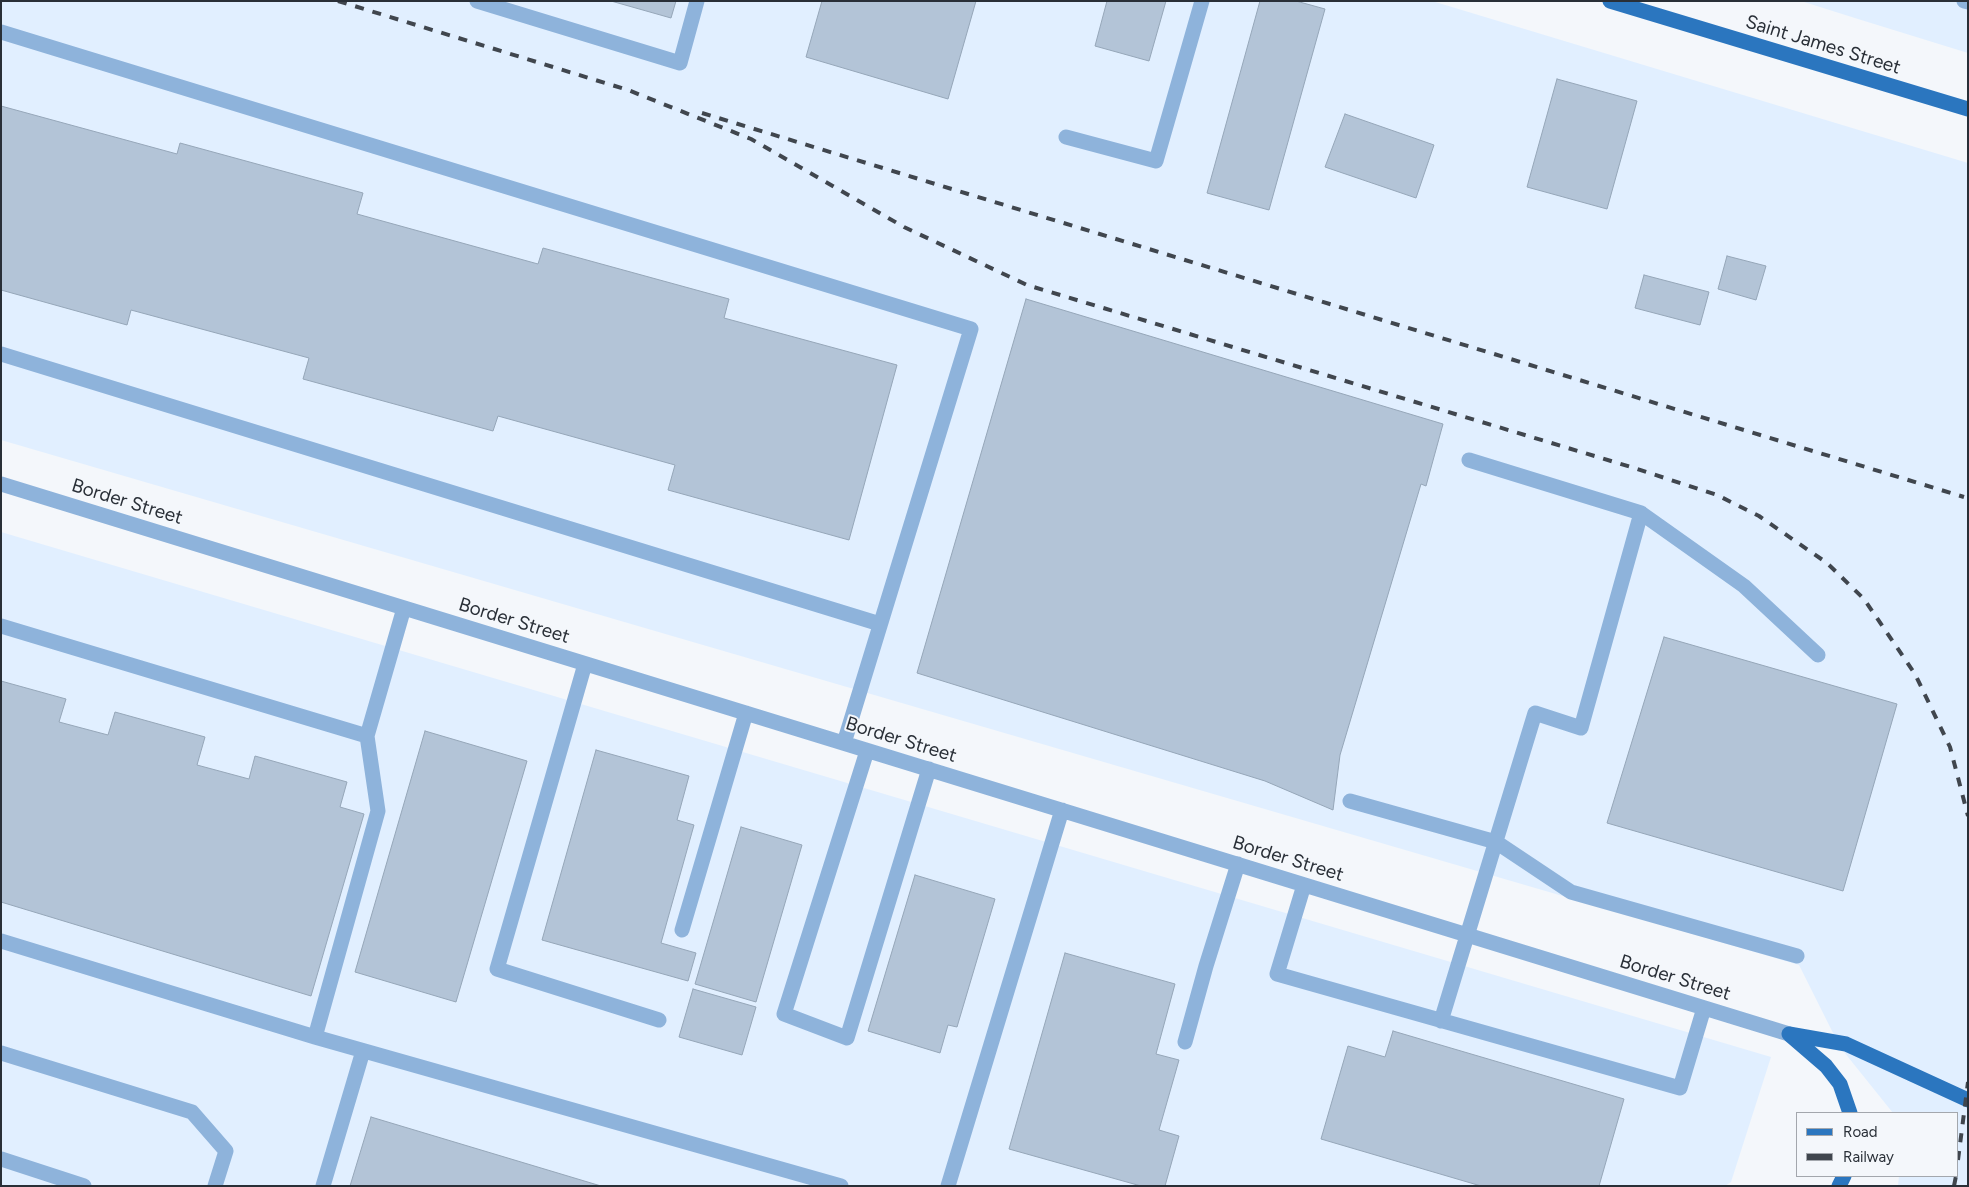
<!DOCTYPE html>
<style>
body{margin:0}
#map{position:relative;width:1969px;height:1187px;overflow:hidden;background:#f4f7fb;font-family:Figtree,sans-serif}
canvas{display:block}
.frame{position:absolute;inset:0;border:2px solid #292f37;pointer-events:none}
.legend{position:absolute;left:1796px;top:1112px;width:162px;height:65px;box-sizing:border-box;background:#f4f7fb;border:1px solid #a3a7ad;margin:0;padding:6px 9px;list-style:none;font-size:15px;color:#292f37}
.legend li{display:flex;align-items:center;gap:10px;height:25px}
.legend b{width:25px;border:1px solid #a3a7ad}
</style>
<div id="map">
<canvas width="1969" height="1187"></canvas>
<div class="frame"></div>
<ul class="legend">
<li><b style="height:6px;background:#2b76bf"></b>Road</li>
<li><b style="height:6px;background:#40464e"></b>Railway</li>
</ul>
</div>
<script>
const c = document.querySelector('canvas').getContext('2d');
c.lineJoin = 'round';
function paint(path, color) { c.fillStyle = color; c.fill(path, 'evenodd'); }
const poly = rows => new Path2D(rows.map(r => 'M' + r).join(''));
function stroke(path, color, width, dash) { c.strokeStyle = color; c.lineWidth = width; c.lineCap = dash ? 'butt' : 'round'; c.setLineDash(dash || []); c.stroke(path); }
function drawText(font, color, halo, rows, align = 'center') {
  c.font = font + ' Figtree,sans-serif'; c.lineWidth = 4; c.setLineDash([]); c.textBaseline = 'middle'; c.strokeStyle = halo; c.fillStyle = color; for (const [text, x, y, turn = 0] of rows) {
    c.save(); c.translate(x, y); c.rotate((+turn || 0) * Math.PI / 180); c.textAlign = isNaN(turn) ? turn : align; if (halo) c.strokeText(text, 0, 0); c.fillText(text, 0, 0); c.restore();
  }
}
paint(poly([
 [1,1,1432,1,1968,163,1968,1186,1898,1186,1899,1176,1958,1176,1958,1113,1893,1113,1840,1047,1799,965,1,440],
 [1801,1,1968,1,1968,53,1858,19],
 [1,532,1771,1057,1731,1182,1725,1186,1,1186]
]), '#e1efff');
const building = poly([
 [611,1,676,1,671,18,611,1],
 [822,1,976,1,948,99,806,57,822,1],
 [1107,1,1166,1,1149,61,1095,46,1107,1],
 [1260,1,1296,1,1325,9,1269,210,1207,193,1260,1],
 [1557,79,1637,101,1607,209,1527,187,1557,79],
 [1,106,177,154,180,143,363,193,357,214,538,264,543,248,729,299,724,318,897,365,849,540,668,490,675,465,498,416,493,431,303,379,309,358,131,310,127,325,1,290,1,106],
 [1345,114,1434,145,1416,198,1325,167,1345,114],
 [1727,256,1766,266,1756,300,1718,289,1727,256],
 [1644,275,1709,292,1700,325,1635,308,1644,275],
 [1026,299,1443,424,1426,486,1421,484,1340,755,1333,810,1265,781,917,673,1026,299],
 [1664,637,1897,704,1843,891,1607,823,1664,637],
 [1,681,66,699,59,722,108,735,115,712,205,737,197,765,249,779,255,756,347,782,340,807,364,814,311,996,1,902,1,681],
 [425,731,527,761,456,1002,355,972,425,731],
 [596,750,689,776,677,820,694,825,661,943,696,953,688,981,542,940,596,750],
 [741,827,802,845,756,1002,695,984,741,827],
 [915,875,995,899,957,1027,948,1025,940,1053,868,1031,915,875],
 [1065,953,1175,984,1156,1054,1179,1060,1159,1130,1179,1136,1165,1186,1141,1186,1009,1149,1065,953],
 [693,989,756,1007,742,1055,679,1037,693,989],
 [1393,1031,1624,1099,1599,1186,1481,1186,1321,1139,1348,1046,1385,1057,1393,1031],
 [371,1117,601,1186,350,1186,371,1117]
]);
paint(building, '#b3c4d7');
stroke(building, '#96a7b9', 1);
stroke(poly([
 [477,1,680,63,697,1],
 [1964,1,1968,2],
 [1,32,971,329,844,743],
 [1066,137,1156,161,1202,1],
 [1,354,880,624],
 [1469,460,1641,513],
 [1,484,1789,1034],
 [1,626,367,736,404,608],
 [585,664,497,969,659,1020],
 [867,751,784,1014,847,1038,929,769],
 [1350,801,1496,842,1571,892,1797,956],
 [1304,885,1277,974,1680,1088,1704,1008],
 [682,930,746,713],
 [1,941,315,1037,841,1186],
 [1441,1021,1535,713,1581,728,1641,513,1744,586,1818,655],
 [315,1037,378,811,367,736],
 [1185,1042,1206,966,1238,864],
 [1,1053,192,1112,226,1151,215,1186],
 [1,1159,84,1186],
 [323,1186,363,1051],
 [948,1186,1062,810]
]), '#8eb3db', 15);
stroke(poly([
 [1610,1,1968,109],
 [1789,1034,1846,1044,1968,1100],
 [1790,1035,1826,1066,1840,1084,1850,1113],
 [1839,1186,1844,1176]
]), '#2b76bf', 15);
stroke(poly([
 [338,1,628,90,751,139,904,227,1027,285,1631,467,1717,495,1759,516,1827,563,1864,599,1915,674,1950,747,1968,816],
 [702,113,1964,497],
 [1958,1160,1968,1082],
 [1954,1186,1956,1176]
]), '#40464e', 4, [9, 9]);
drawText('19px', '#292f37', '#f4f7fb', [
 ["Saint James Street",1823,45,17],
 ["Border Street",127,502,17],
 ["Border Street",514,621,17],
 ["Border Street",901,740,17],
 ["Border Street",1288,859,17],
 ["Border Street",1675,978,17]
]);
</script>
